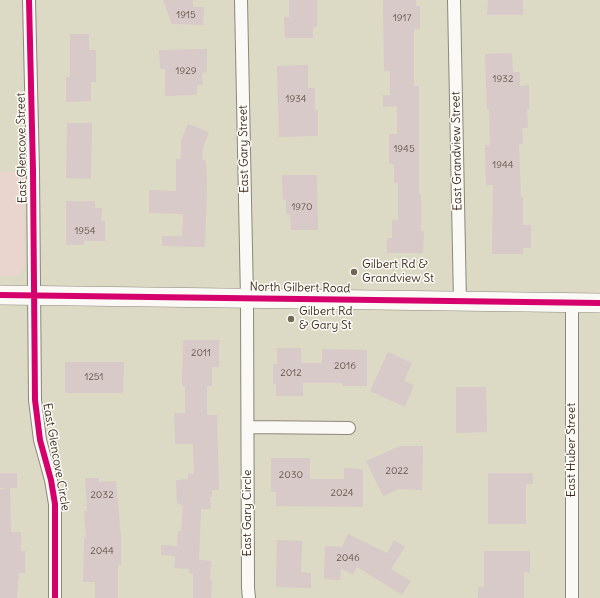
<!DOCTYPE html>
<style>
body{margin:0}
canvas{display:block;background:#dcd9c4}
</style>
<canvas width="600" height="598"></canvas>
<script>
const c = document.querySelector('canvas').getContext('2d');
c.lineJoin = 'round';
function paint(path, color) { c.fillStyle = color; c.fill(path, 'evenodd'); }
const poly = rows => new Path2D(rows.map(r => 'M' + r).join(''));
function stroke(path, color, width, dash) { c.strokeStyle = color; c.lineWidth = width; c.lineCap = dash ? 'butt' : 'round'; c.setLineDash(dash || []); c.stroke(path); }
function drawText(font, color, halo, rows, align = 'center') {
  c.font = font + ' Delius,sans-serif'; c.lineWidth = 3; c.setLineDash([]); c.textBaseline = 'middle'; c.strokeStyle = halo; c.fillStyle = color; for (const [text, x, y, turn = 0] of rows) {
    c.save(); c.translate(x, y); c.rotate((+turn || 0) * Math.PI / 180); c.textAlign = isNaN(turn) ? turn : align; if (halo) c.strokeText(text, 0, 0); c.fillText(text, 0, 0); c.restore();
  }
}
paint(poly([
 [24,171,24,266,22,273,15,276,0,276,0,172]
]), '#ead4ce');
paint(poly([
 [163,0,193,0,193,7,204,7,203,25,172,24],
 [289,0,317,0,317,27,313,27,313,38,285,38,284,17,289,17],
 [383,0,416,0,416,6,420,6,420,29,414,29,414,86,419,86,419,194,421,194,421,231,424,231,423,253,387,253,387,238,392,238,392,220,398,220,398,183,394,183,394,165,389,163,389,134,397,134,397,106,383,107,383,95,390,95,390,71,384,71],
 [488,0,523,0,523,15,487,15],
 [70,34,89,34,89,50,96,50,96,82,91,82,91,101,66,102,66,77,70,77],
 [207,49,207,72,202,73,203,85,197,85,197,95,165,96,165,69,160,69,159,50],
 [512,53,513,72,520,72,520,86,529,85,529,109,527,109,528,128,522,128,523,144,519,144,521,197,523,197,523,225,531,225,531,248,523,248,523,254,492,254,493,185,486,185,485,145,490,145,489,110,487,110,485,54],
 [308,65,308,88,315,88,315,110,318,110,318,136,279,137,277,66],
 [67,123,92,123,91,179,66,178],
 [188,124,209,132,203,147,202,159,206,161,207,191,205,247,162,246,162,236,182,236,183,214,149,213,149,190,176,191,176,159,181,159,181,140],
 [282,175,317,175,318,230,291,230,290,215,286,214,286,199,283,200],
 [66,201,95,201,95,208,102,208,101,221,105,221,105,241,84,241,84,245,66,245],
 [183,340,219,340,219,367,212,367,212,386,207,386,207,415,217,415,219,490,212,490,212,497,210,497,211,509,201,509,199,560,211,561,210,580,212,580,211,598,193,598,193,574,189,573,189,569,174,568,175,556,161,555,161,545,177,546,178,531,181,532,183,506,177,503,176,480,188,479,188,474,194,474,193,444,175,444,174,413,185,413,185,386,182,386],
 [277,348,301,348,301,363,322,363,322,349,367,350,367,386,342,386,342,383,303,383,303,396,276,396,276,384,273,384,273,364,277,364],
 [388,352,412,363,404,381,414,385,405,407,370,391],
 [65,362,124,362,123,393,65,393],
 [456,387,486,387,487,432,456,433],
 [400,446,423,446,422,490,399,489,383,496,366,461],
 [271,458,310,458,310,479,344,479,344,468,363,469,363,507,276,506,276,492,271,492],
 [0,473,17,473,17,488,0,488],
 [488,473,533,473,533,484,526,484,526,524,488,524],
 [85,478,99,478,99,482,116,481,121,537,121,565,118,565,118,598,95,598,95,582,83,582,84,537,86,537,84,511,87,511],
 [10,488,11,532,21,532,21,551,25,551,25,573,19,573,17,598,0,598,0,489],
 [348,534,387,553,394,540,405,547,391,569,411,581,402,595,357,567,353,575,341,569,340,580,324,579,325,546,342,547],
 [277,540,302,541,301,572,311,573,311,588,276,587],
 [484,551,530,551,530,573,524,572,524,598,478,598,478,587,484,587]
]), '#d8cac8');
const street = poly([
 [29,0,33,171,35,400,40,440,51,480,55,504,55,598],
 [241,0,247,299,248,588,249,598],
 [454,0,460,302],
 [572,303,572,598],
 [248,427,349,428]
]);
const primary = poly([
 [0,295,600,303]
]);
stroke(street, '#8c887b', 14);
stroke(primary, '#8c887b', 20);
stroke(street, '#faf9f6', 12);
stroke(primary, '#faf9f6', 19);
stroke(poly([
 [29,0,33,171,35,400,40,440,51,480,55,504,55,598],
 [0,295,600,303]
]), '#d6006c', 6);
for (const [x, y, r, color] of [
 [354,272,4,"#736758"],
 [291,319,4,"#736758"]
]) { const dot = new Path2D(); dot.arc(x, y, r, 0, 2 * Math.PI); c.fillStyle = color; c.fill(dot); stroke(dot, '#fdfcf7', 1.5); }
drawText('10px', '#625248', null, [
 ["1915",186,15],
 ["1917",402,18],
 ["1929",186,71],
 ["1932",503,79],
 ["1934",296,99],
 ["1945",404,149],
 ["1944",503,165],
 ["1970",302,207],
 ["1954",85,231],
 ["2011",201,353],
 ["2016",345,366],
 ["2012",291,373],
 ["1251",94,377],
 ["2022",397,471],
 ["2030",291,475],
 ["2024",342,493],
 ["2032",102,495],
 ["2044",102,551],
 ["2046",348,558]
]);
drawText('12px', '#3b2a1e', '#fdfcf7', [
 ["East Glencove Street",22,148,-91],
 ["East Gary Street",244,149,-91],
 ["East Grandview Street",457,151,-91],
 ["North Gilbert Road",300,288,1],
 ["East Huber Street",572,450,-90],
 ["East Glencove Circle",56,457,80],
 ["East Gary Circle",248,513,-90]
]);
drawText('12px', '#3b2a1e', '#fdfcf7', [
 ["Gilbert Rd &",362,265],
 ["Grandview St",362,279],
 ["Gilbert Rd",299,312],
 ["& Gary St",299,326]
], 'left');
</script>
